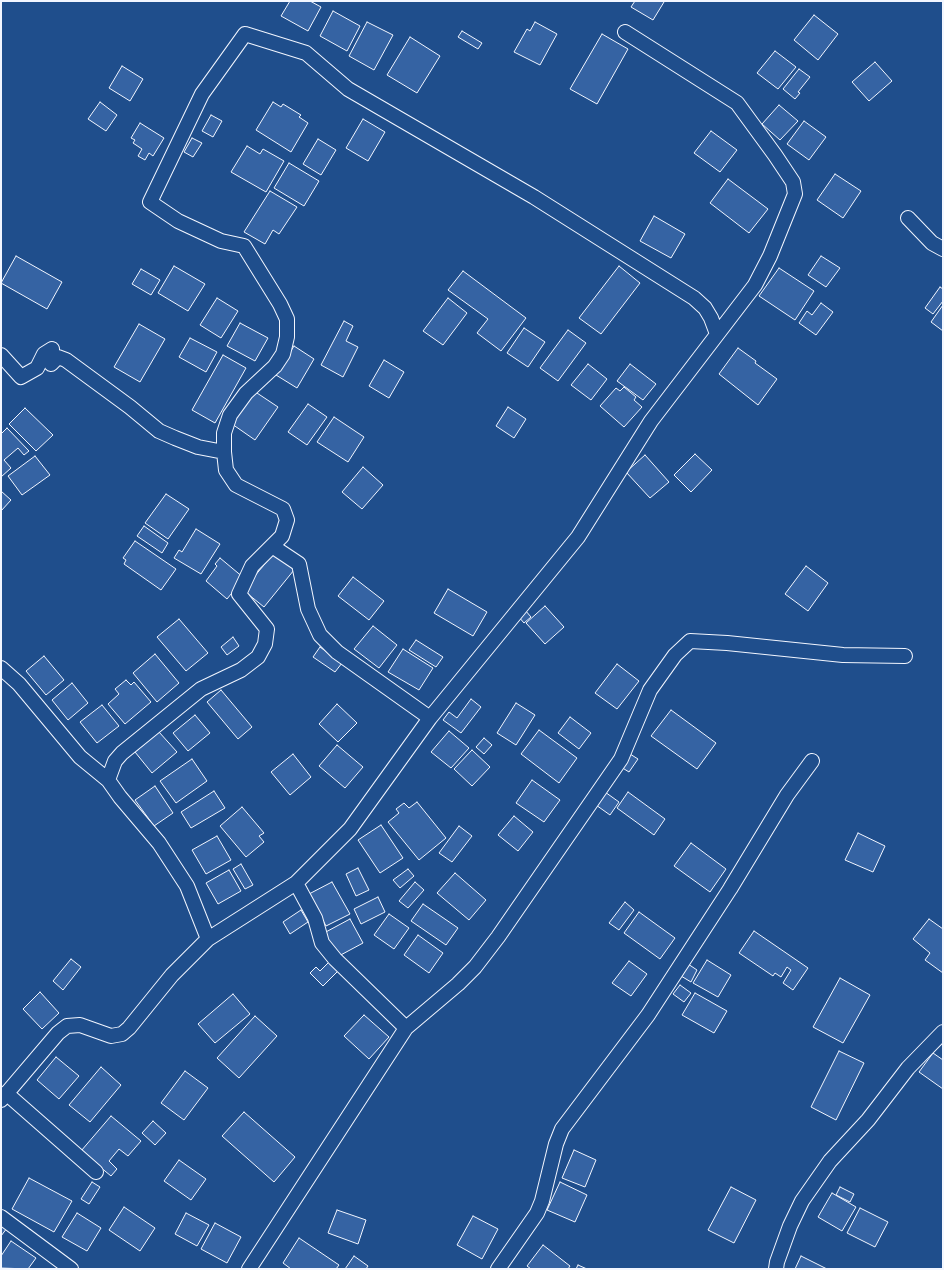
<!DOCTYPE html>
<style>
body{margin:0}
#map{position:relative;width:944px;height:1270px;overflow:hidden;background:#1f4e8c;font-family:Commissioner,sans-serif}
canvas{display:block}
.frame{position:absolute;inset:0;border:2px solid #f2f6ff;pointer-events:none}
</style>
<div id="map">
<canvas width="944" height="1270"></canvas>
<div class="frame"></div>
</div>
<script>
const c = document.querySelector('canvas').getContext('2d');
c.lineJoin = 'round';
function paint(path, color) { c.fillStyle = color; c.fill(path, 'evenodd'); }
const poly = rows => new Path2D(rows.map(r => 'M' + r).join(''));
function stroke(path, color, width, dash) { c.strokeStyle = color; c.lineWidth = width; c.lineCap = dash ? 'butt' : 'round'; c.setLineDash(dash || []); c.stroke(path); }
const building = poly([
 [290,1,310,1,321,7,308,31,281,16,290,1],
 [635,1,663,1,664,2,653,20,631,7,635,1],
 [333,11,360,26,347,51,320,36,333,11],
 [814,15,838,34,818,60,794,40,814,15],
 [367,22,393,35,374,70,349,56,367,22],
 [535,22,557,34,540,65,514,52,527,29,530,31,535,22],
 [462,31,482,43,478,49,458,37,462,31],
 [602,34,628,49,597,104,570,89,602,34],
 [410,37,440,56,417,93,387,75,410,37],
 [775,51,796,67,778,89,757,73,775,51],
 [875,62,892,81,869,101,852,82,875,62],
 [122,66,143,79,130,101,109,88,122,66],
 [799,69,810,77,798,92,800,93,795,99,783,89,799,69],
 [100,102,117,115,106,131,88,119,100,102],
 [273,102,281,107,283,104,301,115,299,117,308,123,291,152,256,130,273,102],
 [779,105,798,121,780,140,762,124,779,105],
 [211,115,222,121,213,137,202,131,211,115],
 [363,119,385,132,368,161,346,148,363,119],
 [804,121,826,137,809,160,787,144,804,121],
 [140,123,164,138,153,156,149,153,145,160,138,156,142,149,133,143,135,140,131,138,140,123],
 [711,131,737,150,720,172,694,153,711,131],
 [192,138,202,143,193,157,184,152,192,138],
 [318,139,336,150,321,175,303,164,318,139],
 [247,146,260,154,263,149,284,161,266,192,231,172,247,146],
 [289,163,319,181,304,206,274,188,289,163],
 [835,174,861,191,843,218,817,200,835,174],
 [728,179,768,209,749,233,710,203,728,179],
 [270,191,297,207,279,234,273,230,265,244,244,232,270,191],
 [654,216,685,234,671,258,640,241,654,216],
 [16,256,62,282,47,309,1,283,16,256],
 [821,256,840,268,826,287,808,275,821,256],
 [174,266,205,284,188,311,158,293,174,266],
 [619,266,640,283,601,334,579,318,619,266],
 [779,268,814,291,795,320,759,296,779,268],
 [141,269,160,280,151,295,132,284,141,269],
 [463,271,526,318,501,351,477,333,488,319,448,290,463,271],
 [940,287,943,289,943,301,933,314,925,308,940,287],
 [217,298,238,311,221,338,200,325,217,298],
 [448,298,467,313,443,345,423,331,448,298],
 [821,303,833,312,816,335,799,323,807,311,812,315,821,303],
 [943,305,943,331,931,322,943,305],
 [344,321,353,326,346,341,358,347,343,377,321,365,344,321],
 [240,323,268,338,255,361,227,346,240,323],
 [139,324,165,339,140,382,114,367,139,324],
 [524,328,545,342,528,367,507,353,524,328],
 [568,330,586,343,558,381,540,368,568,330],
 [190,338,217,352,206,372,179,357,190,338],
 [294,346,314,359,297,388,276,375,294,346],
 [738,348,756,361,755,363,777,379,758,405,719,374,738,348],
 [223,355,246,368,215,423,192,410,223,355],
 [384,360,404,372,389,398,369,386,384,360],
 [588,364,607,379,591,400,571,385,588,364],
 [630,364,656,384,643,400,617,381,630,364],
 [624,387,636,397,634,400,642,407,624,427,600,406,616,388,620,391,624,387],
 [254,391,278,407,255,440,232,424,254,391],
 [308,404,327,417,307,445,288,432,308,404],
 [508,407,526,419,514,438,496,426,508,407],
 [25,408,53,435,36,451,9,424,25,408],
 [334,417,364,437,348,462,317,442,334,417],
 [7,428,29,451,24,455,18,448,4,460,11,468,1,477,1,434,7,428],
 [695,454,712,470,691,492,674,475,695,454],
 [645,455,669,482,650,498,626,472,645,455],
 [35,456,50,475,22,495,8,476,35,456],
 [363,467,383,485,362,509,342,492,363,467],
 [1,491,11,500,1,511,1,491],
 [166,494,189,509,168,539,145,523,166,494],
 [144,526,168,543,162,553,137,536,144,526],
 [196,529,220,544,201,574,174,558,179,550,182,552,196,529],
 [135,541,176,569,161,590,124,564,126,560,123,558,135,541],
 [274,553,294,570,264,607,243,590,274,553],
 [220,558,244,578,227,599,206,581,217,566,215,564,220,558],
 [806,566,828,583,808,611,785,594,806,566],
 [353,577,384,601,369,620,338,596,353,577],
 [448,589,487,612,473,636,434,613,448,589],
 [545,606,564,627,545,644,526,623,545,606],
 [525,610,531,617,524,623,518,616,525,610],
 [179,619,208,653,186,671,157,637,179,619],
 [373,626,397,645,379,668,354,649,373,626],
 [233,637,239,646,227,655,221,647,233,637],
 [416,640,443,657,436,667,409,650,416,640],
 [320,647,342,663,335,672,313,657,320,647],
 [403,649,433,668,419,690,388,672,403,649],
 [155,654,179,683,157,702,133,673,155,654],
 [44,656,64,680,46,695,26,671,44,656],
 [617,664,639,681,617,709,595,693,617,664],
 [126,680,131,685,134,682,151,702,125,724,108,704,119,694,115,689,126,680],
 [72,683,88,703,68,720,52,700,72,683],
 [221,690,252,727,238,739,207,702,221,690],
 [471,699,481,707,461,733,443,720,449,712,457,718,471,699],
 [516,703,535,715,516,745,497,733,516,703],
 [337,704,357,723,338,742,319,724,337,704],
 [102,705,119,726,97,743,80,722,102,705],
 [671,710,716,743,697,769,651,736,671,710],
 [195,715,210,733,188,751,173,733,195,715],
 [570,717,591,733,579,749,558,733,570,717],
 [539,730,577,758,559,783,521,754,539,730],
 [449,731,469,748,451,768,431,752,449,731],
 [159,732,177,752,152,773,135,752,159,732],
 [484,738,492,745,484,754,476,747,484,738],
 [337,745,363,767,345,788,319,766,337,745],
 [472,750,490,767,472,786,454,769,472,750],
 [293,754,311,777,290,795,271,772,293,754],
 [630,754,638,759,629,772,621,767,630,754],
 [192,759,207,781,176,803,160,781,192,759],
 [532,780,560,800,544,822,516,803,532,780],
 [155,786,173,813,154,826,135,800,155,786],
 [214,791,225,808,191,828,181,812,214,791],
 [605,792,619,802,610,815,596,805,605,792],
 [628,792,665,819,654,835,617,808,628,792],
 [417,802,446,838,419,860,388,822,399,813,396,809,404,803,409,808,417,802],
 [242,807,264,833,259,836,264,842,246,857,220,826,242,807],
 [514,816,533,832,518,851,498,835,514,816],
 [381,825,403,858,380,873,358,840,381,825],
 [459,826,472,836,452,862,439,853,459,826],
 [858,833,885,846,873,872,845,860,858,833],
 [217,836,231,860,206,874,192,850,217,836],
 [691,843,726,869,710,892,674,866,691,843],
 [241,864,253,885,245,889,233,869,241,864],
 [358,868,369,890,356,896,346,874,358,868],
 [408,869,414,876,400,888,393,880,408,869],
 [229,870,241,891,218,904,206,883,229,870],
 [455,873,486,900,469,920,437,893,455,873],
 [332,882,350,914,326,926,309,894,332,882],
 [415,882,424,890,408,908,399,901,415,882],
 [378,897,385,912,361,924,354,909,378,897],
 [625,902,634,910,619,930,609,923,625,902],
 [423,904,458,928,446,945,411,921,423,904],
 [301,910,308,922,290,934,283,922,301,910],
 [639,912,675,938,660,959,624,933,639,912],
 [389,914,409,928,394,949,374,935,389,914],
 [350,919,363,943,337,957,324,933,350,919],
 [929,919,943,929,943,973,925,960,930,953,913,939,929,919],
 [754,931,808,968,793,990,783,983,791,970,787,967,781,977,775,973,773,976,739,953,754,931],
 [418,935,443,953,429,973,404,955,418,935],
 [71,959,81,967,63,990,53,981,71,959],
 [707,960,731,975,718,997,693,983,707,960],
 [330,961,339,970,323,986,310,973,316,967,320,971,330,961],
 [629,961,647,974,631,996,612,983,629,961],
 [688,964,697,970,691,982,681,976,688,964],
 [840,978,870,995,843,1043,813,1027,840,978],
 [680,985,691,993,684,1002,673,994,680,985],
 [40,992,59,1013,42,1029,23,1009,40,992],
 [695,993,727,1011,714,1033,682,1015,695,993],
 [233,994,250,1014,215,1043,198,1024,233,994],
 [364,1015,389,1037,369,1059,344,1036,364,1015],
 [255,1016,277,1036,239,1078,217,1058,255,1016],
 [839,1051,864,1063,836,1120,811,1107,839,1051],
 [933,1053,943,1060,943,1089,919,1072,933,1053],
 [56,1057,79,1076,59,1099,37,1080,56,1057],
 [101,1067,121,1085,90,1122,69,1105,101,1067],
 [185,1071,208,1088,184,1120,161,1103,185,1071],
 [244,1112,295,1157,274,1182,222,1136,244,1112],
 [111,1116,141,1141,128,1156,119,1149,109,1161,117,1169,111,1176,81,1151,111,1116],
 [153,1121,166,1133,155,1145,142,1133,153,1121],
 [574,1150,596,1160,585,1187,562,1178,574,1150],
 [179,1160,206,1179,191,1200,164,1181,179,1160],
 [29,1178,72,1201,54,1232,12,1209,29,1178],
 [92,1182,100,1187,89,1204,81,1199,92,1182],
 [560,1182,587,1195,575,1222,547,1210,560,1182],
 [731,1187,756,1200,734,1243,708,1230,731,1187],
 [840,1187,854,1194,850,1202,836,1195,840,1187],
 [832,1193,856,1207,842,1231,818,1217,832,1193],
 [124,1207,155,1228,140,1251,109,1230,124,1207],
 [860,1208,888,1222,875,1247,847,1233,860,1208],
 [337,1210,366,1220,358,1244,328,1233,337,1210],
 [77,1213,101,1228,87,1251,62,1237,77,1213],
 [186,1213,209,1225,197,1246,175,1234,186,1213],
 [473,1216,498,1229,482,1259,457,1245,473,1216],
 [215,1223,241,1237,227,1263,201,1249,215,1223],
 [1,1224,7,1228,1,1236,1,1224],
 [299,1238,339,1265,336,1269,291,1269,283,1263,299,1238],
 [11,1241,36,1258,28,1269,1,1268,1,1256,11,1241],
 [543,1245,570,1266,568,1269,531,1269,527,1266,543,1245],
 [354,1256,368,1266,366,1269,345,1269,354,1256],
 [801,1256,827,1269,795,1269,801,1256],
 [578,1265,587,1269,576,1269,578,1265]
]);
paint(building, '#3563a3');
stroke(building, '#f2f6ff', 1);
const street = poly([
 [908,218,932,243,943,249],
 [1,355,21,377,37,368,44,354,52,349,51,364,58,357,66,360,130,407,159,431,175,438,198,447,224,452],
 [272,546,299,564,308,609,320,635,337,652,430,718],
 [1,668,19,684,80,757,108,780,120,797,159,843,187,886,208,939],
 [108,780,115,761,122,753,201,689,241,670,258,657,265,644,267,629,239,594,252,566,282,536,287,520,283,509,236,485,226,470,224,452,224,433,230,415,246,393,275,366,283,354,287,337,287,319,280,304,244,246,221,241,178,221,150,202,202,94,245,34,306,53,348,89,534,197,694,298,705,308,711,318,717,334],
 [296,883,315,918,322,943,335,959,406,1028],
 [6,1093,96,1172],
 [1,1100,58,1033,67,1026,80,1025,111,1036,122,1034,129,1028,172,975,208,939,296,883,350,829,430,718,578,537,651,421,755,285,770,256,795,194,793,182,775,155,737,103,625,32],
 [1,1217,71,1269],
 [249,1269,406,1028,458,984,475,967,498,937,621,759,650,690,675,655,690,641,727,643,843,655,905,656],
 [498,1269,537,1213,542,1201,556,1144,562,1129,648,1015,730,889,787,795,812,761],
 [776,1269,777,1262,790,1226,802,1201,830,1161,868,1120,908,1068,943,1032]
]);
stroke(street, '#f2f6ff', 16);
stroke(street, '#1f4e8c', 14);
</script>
